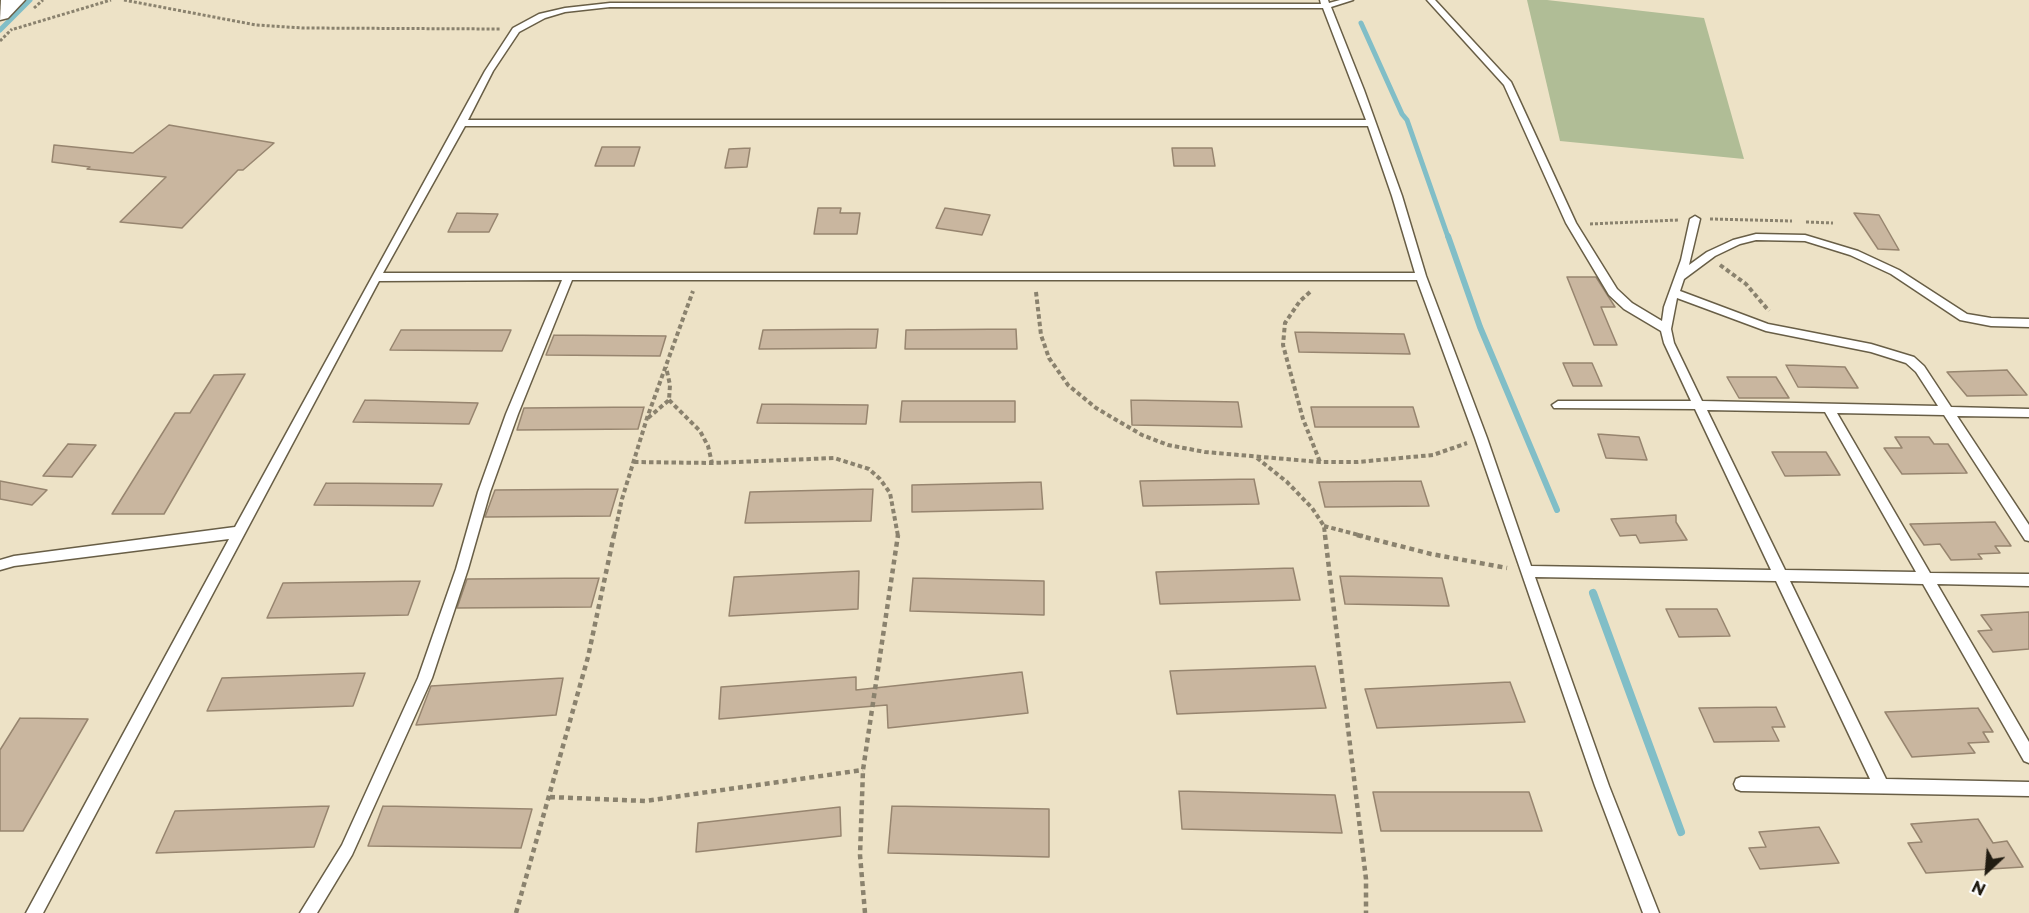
<!DOCTYPE html>
<style>
body{margin:0}
#map{position:relative;width:2029px;height:913px;overflow:hidden;background:#ede2c6;font-family:Montserrat,sans-serif}
canvas{display:block}
.north{position:absolute;left:1957px;top:841px;width:60px;height:60px;-webkit-text-stroke:4px #fff;paint-order:stroke;rotate:206deg;font-size:16px;font-weight:700;line-height:24px;text-align:center;color:#211c12}
.north::after{content:'';display:block;margin:auto;width:21px;height:27px;background:#211c12;clip-path:polygon(50% 0,100% 100%,50% 72%,0 100%)}
</style>
<div id="map">
<canvas width="2029" height="913"></canvas>
<div class="north">N</div>
</div>
<script>
const c = document.querySelector('canvas').getContext('2d');
c.lineJoin = 'round';
function paint(path, color) { c.fillStyle = color; c.fill(path, 'evenodd'); }
const poly = rows => new Path2D(rows.map(r => 'M' + r).join(''));
function stroke(path, color, width, dash) { c.strokeStyle = color; c.lineWidth = width; c.lineCap = dash ? 'butt' : 'round'; c.setLineDash(dash || []); c.stroke(path); }
paint(poly([
 [1527,0,1547,0,1704,18,1744,159,1560,141]
]), '#b0bd96');
stroke(poly([
 [1361,23,1402,114,1407,120,1448,237],
 [0,30,30,0]
]), '#81bec7', 5);
stroke(poly([
 [1448,236,1480,327,1557,510]
]), '#81bec7', 6);
stroke(poly([
 [1593,593,1681,832]
]), '#81bec7', 8);
const building = poly([
 [169,125,274,143,243,170,238,170,182,228,120,222,166,177,87,169,90,167,52,162,54,145,133,153,169,125],
 [602,147,640,147,634,166,595,166,602,147],
 [750,148,747,167,725,168,729,149,750,148],
 [1172,148,1212,148,1215,166,1174,166,1172,148],
 [818,208,841,208,840,213,860,213,857,234,814,234,818,208],
 [945,208,990,215,982,235,936,228,945,208],
 [457,213,498,214,489,232,448,232,457,213],
 [1854,213,1879,215,1899,250,1878,249,1854,213],
 [1567,277,1596,277,1615,307,1601,307,1617,345,1594,345,1567,277],
 [878,329,876,348,759,349,763,330,878,329],
 [1016,329,1017,349,905,349,906,330,1016,329],
 [401,330,511,330,502,351,390,350,401,330],
 [1295,332,1404,334,1410,354,1299,352,1295,332],
 [554,335,666,336,660,356,546,355,554,335],
 [1563,363,1592,363,1602,386,1573,386,1563,363],
 [1786,365,1845,367,1858,388,1798,387,1786,365],
 [2007,370,2027,395,1967,396,1947,372,2007,370],
 [245,374,164,514,112,514,175,413,190,413,214,375,245,374],
 [1727,377,1776,377,1789,398,1739,398,1727,377],
 [365,400,478,403,469,424,353,422,365,400],
 [1131,400,1238,402,1242,427,1132,425,1131,400],
 [902,401,1015,401,1015,422,900,422,902,401],
 [762,404,868,405,866,424,757,423,762,404],
 [644,407,638,429,517,430,524,408,644,407],
 [1311,407,1413,407,1419,427,1315,427,1311,407],
 [1598,434,1639,437,1647,460,1606,458,1598,434],
 [1895,437,1929,437,1934,444,1948,444,1967,473,1902,474,1884,448,1902,448,1895,437],
 [68,444,96,445,72,477,43,476,68,444],
 [1772,452,1826,452,1840,475,1785,476,1772,452],
 [1254,479,1259,504,1143,506,1140,481,1254,479],
 [0,481,47,490,32,505,0,499,0,481],
 [1421,481,1429,506,1325,507,1319,482,1421,481],
 [1041,482,1043,509,912,512,912,485,1041,482],
 [326,483,442,484,433,506,314,505,326,483],
 [618,489,610,516,485,517,495,490,618,489],
 [873,489,871,521,745,523,750,492,873,489],
 [1676,515,1676,522,1687,540,1640,543,1636,535,1620,536,1611,519,1676,515],
 [1995,522,2011,546,1995,546,2000,553,1978,554,1982,559,1951,560,1940,544,1924,545,1910,524,1995,522],
 [1293,568,1300,600,1160,604,1156,572,1293,568],
 [859,571,858,609,729,616,734,577,859,571],
 [1340,576,1442,578,1449,606,1345,604,1340,576],
 [599,578,591,607,457,608,467,579,599,578],
 [913,578,1044,581,1044,615,910,611,913,578],
 [420,581,408,615,267,618,283,583,420,581],
 [1666,609,1717,609,1730,636,1679,637,1666,609],
 [2029,612,2029,649,1993,652,1978,631,1992,630,1981,615,2029,612],
 [1315,666,1326,708,1177,714,1170,671,1315,666],
 [1022,672,1028,713,888,728,887,705,719,719,721,687,856,677,856,690,1022,672],
 [365,673,353,706,207,711,222,678,365,673],
 [563,678,556,715,416,725,431,686,563,678],
 [1510,682,1525,722,1377,728,1365,689,1510,682],
 [1776,707,1785,727,1772,727,1779,741,1714,742,1699,708,1776,707],
 [1978,708,1993,732,1983,732,1989,742,1968,743,1975,753,1912,757,1885,712,1978,708],
 [20,718,88,719,23,831,0,831,0,750,20,718],
 [1179,791,1335,795,1342,833,1182,829,1179,791],
 [1373,792,1529,792,1542,831,1381,831,1373,792],
 [329,806,314,847,156,853,175,811,329,806],
 [383,806,532,809,521,848,368,846,383,806],
 [892,806,1049,809,1049,857,888,853,892,806],
 [840,807,841,836,696,852,698,823,840,807],
 [1978,819,1993,843,2007,841,2023,867,1926,873,1908,843,1922,842,1911,824,1978,819],
 [1819,827,1839,863,1760,869,1749,848,1766,847,1759,832,1819,827]
]);
paint(building, '#c9b69f');
stroke(building, '#97856f', 1.5);
const service = poly([
 [1320,0,1328,0,1329,3,1340,0,1353,0,1331,7,1364,90,1402,196,1426,276,1487,438,1531,566,1771,570,1695,409,1554,408,1552,405,1558,401,1691,401,1664,343,1661,331,1624,309,1609,295,1566,223,1504,85,1427,0,1435,0,1511,82,1576,223,1617,289,1632,303,1662,321,1664,307,1681,260,1690,219,1695,216,1700,219,1689,265,1707,252,1733,240,1756,234,1805,235,1858,251,1899,270,1967,314,1991,318,2029,319,2029,327,1991,326,1960,320,1891,274,1850,255,1805,241,1756,240,1740,244,1715,256,1684,279,1680,291,1768,324,1871,344,1914,357,1924,366,1951,407,2029,409,2029,417,1957,416,2029,525,2029,541,2025,540,1944,415,1837,413,1930,573,2029,574,2029,586,1937,584,2029,742,2029,763,2024,761,1923,584,1790,581,1886,779,2029,782,2029,796,1741,791,1736,789,1734,784,1736,779,1741,777,1870,779,1776,581,1535,577,1609,786,1659,913,1643,913,1595,786,1475,438,1417,280,572,280,518,414,490,492,468,569,432,678,352,855,317,913,300,913,342,845,418,678,456,569,478,492,506,414,562,280,379,281,43,913,26,913,229,539,14,566,0,570,0,560,14,556,235,527,485,71,513,28,539,14,565,8,610,3,1321,4,1320,0],
 [610,7,1323,8,1366,120,468,120,493,71,519,32,545,18,565,12,610,7],
 [465,126,1368,126,1392,196,1415,273,383,273,465,126],
 [1677,298,1766,331,1871,352,1906,363,1916,372,1938,406,1702,401,1674,343,1671,329,1677,298],
 [1707,410,1825,412,1916,572,1785,570,1707,410]
]);
const trunk = poly([
 [1,0,25,0,8,18,0,20,1,0]
]);
stroke(service, '#685e46', 3);
stroke(trunk, '#685e46', 3);
stroke(poly([
 [124,0,256,25,303,28,500,29],
 [34,8,43,0],
 [14,29,111,0],
 [0,41,12,29],
 [1710,219,1792,221],
 [1806,222,1833,223],
 [1590,224,1678,220]
]), '#8a826e', 3, [3, 2]);
stroke(poly([
 [1720,265,1746,284,1769,311],
 [1036,292,1041,335,1049,358,1068,385,1096,408,1142,435,1168,445,1205,452,1320,462,1358,462,1433,455,1467,443],
 [1310,292,1300,301,1285,323,1283,345,1303,419,1320,462],
 [669,400,700,431,708,446,712,463],
 [648,418,669,400,670,385,666,367],
 [1257,458,1287,482,1312,508,1324,526,1325,536],
 [634,462,712,463,834,458,869,469,880,479,890,493,898,536],
 [1324,526,1363,536],
 [614,536,622,499,647,418,693,291]
]), '#8a826e', 4, [4.5, 3]);
stroke(poly([
 [1325,535,1366,879,1366,913],
 [1357,535,1431,554,1507,568],
 [550,797,645,801,863,770],
 [516,913,588,657,614,535],
 [865,913,860,855,863,770,898,535]
]), '#8a826e', 4.5, [5, 4]);
paint(service, '#fff');
paint(trunk, '#fff');
</script>
